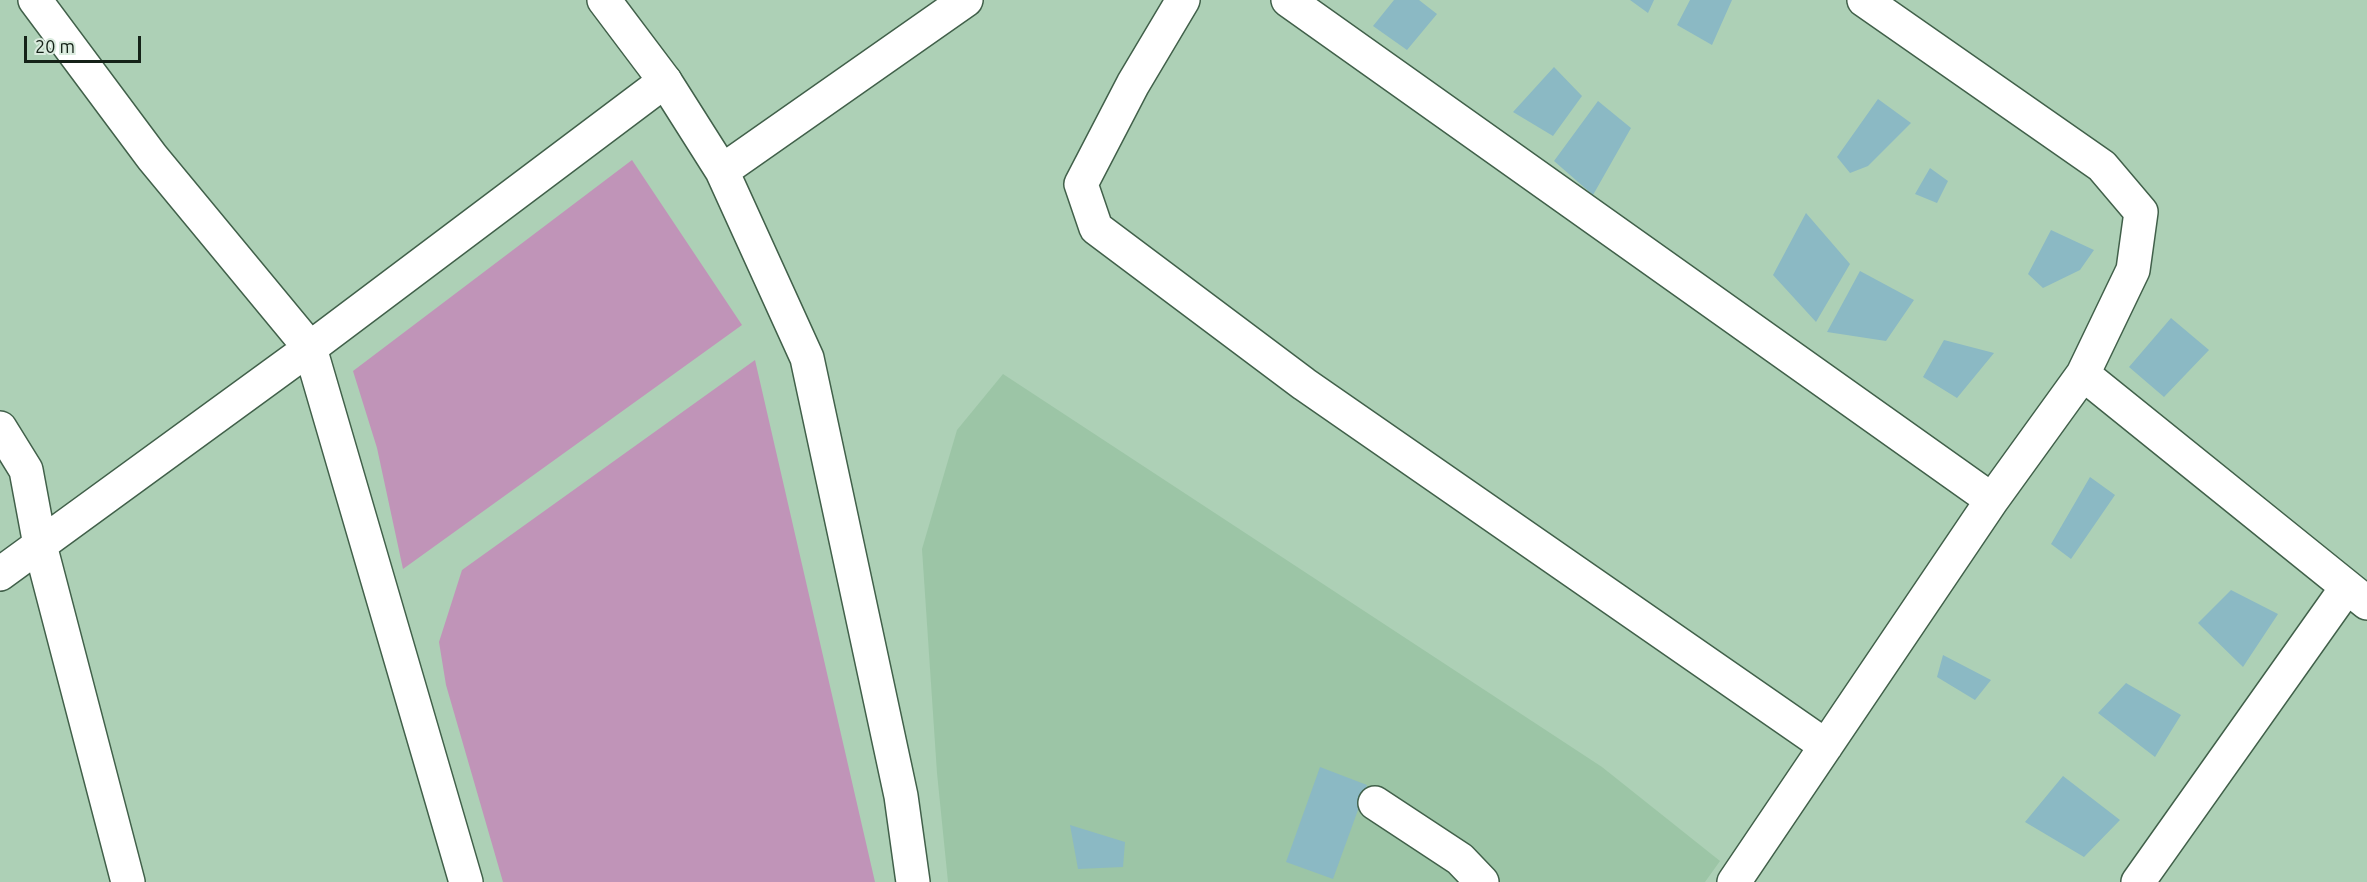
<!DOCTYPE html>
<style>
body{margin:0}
#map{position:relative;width:2367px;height:882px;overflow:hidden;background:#add0b6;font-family:Ubuntu,sans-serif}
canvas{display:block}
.scale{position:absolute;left:24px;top:36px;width:117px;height:27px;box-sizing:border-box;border:3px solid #152218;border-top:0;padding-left:8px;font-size:18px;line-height:21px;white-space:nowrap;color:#152218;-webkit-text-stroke:4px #daebde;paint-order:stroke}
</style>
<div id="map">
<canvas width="2367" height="882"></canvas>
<div class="scale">20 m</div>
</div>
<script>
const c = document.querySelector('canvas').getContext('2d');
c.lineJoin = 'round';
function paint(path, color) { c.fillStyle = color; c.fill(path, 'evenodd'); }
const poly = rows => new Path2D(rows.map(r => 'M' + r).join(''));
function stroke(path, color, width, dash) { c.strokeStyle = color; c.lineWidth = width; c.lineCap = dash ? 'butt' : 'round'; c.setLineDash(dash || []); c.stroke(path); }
paint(poly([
 [1003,374,1602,767,1720,861,1705,882,948,882,937,773,922,549,957,430]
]), '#9cc5a6');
paint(poly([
 [632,160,742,325,403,569,377,448,353,371],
 [755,360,875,882,503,882,446,685,439,642,462,570]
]), '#c094b8');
paint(poly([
 [1394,0,1419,0,1437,14,1407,50,1373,26],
 [1630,0,1654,0,1648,13],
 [1690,0,1732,0,1712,45,1677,25],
 [1554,67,1582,96,1553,136,1513,112],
 [1878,99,1911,123,1868,166,1850,173,1837,157],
 [1598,101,1631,128,1593,195,1554,161],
 [1930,168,1948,181,1937,203,1915,194],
 [1806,213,1850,264,1816,322,1773,275],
 [2051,230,2094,250,2080,270,2043,288,2028,274],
 [1860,271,1914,300,1886,341,1827,332],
 [2171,318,2209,350,2164,397,2129,367],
 [1944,340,1994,353,1957,398,1923,377],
 [2090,477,2115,495,2071,559,2051,544],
 [2231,590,2278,614,2243,667,2198,623],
 [1943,655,1991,680,1975,700,1937,677],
 [2126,683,2181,715,2155,757,2098,713],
 [1320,767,1367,785,1333,879,1286,862],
 [2063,776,2120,820,2084,857,2025,822],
 [1070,825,1125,842,1123,867,1078,869]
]), '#8bb9c4');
const minor = poly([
 [35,0,152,157,310,348,466,882],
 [1183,0,1133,84,1081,184,1096,228,1304,384,1826,746],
 [1288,0,1992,500],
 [2083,374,2367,603],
 [0,428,26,470,40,545,128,882],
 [0,574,310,348,665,81],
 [1375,803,1460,859,1482,882],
 [1734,882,1992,500,2083,374,2133,270,2141,212,2102,166,1864,0],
 [2138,882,2347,587]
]);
const tertiary = poly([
 [604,0,665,81,722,171,807,358,901,796,913,882],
 [722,171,966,0]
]);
stroke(minor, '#41604a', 36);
stroke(tertiary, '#41604a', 36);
stroke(minor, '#fff', 33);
stroke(tertiary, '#fff', 33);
</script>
